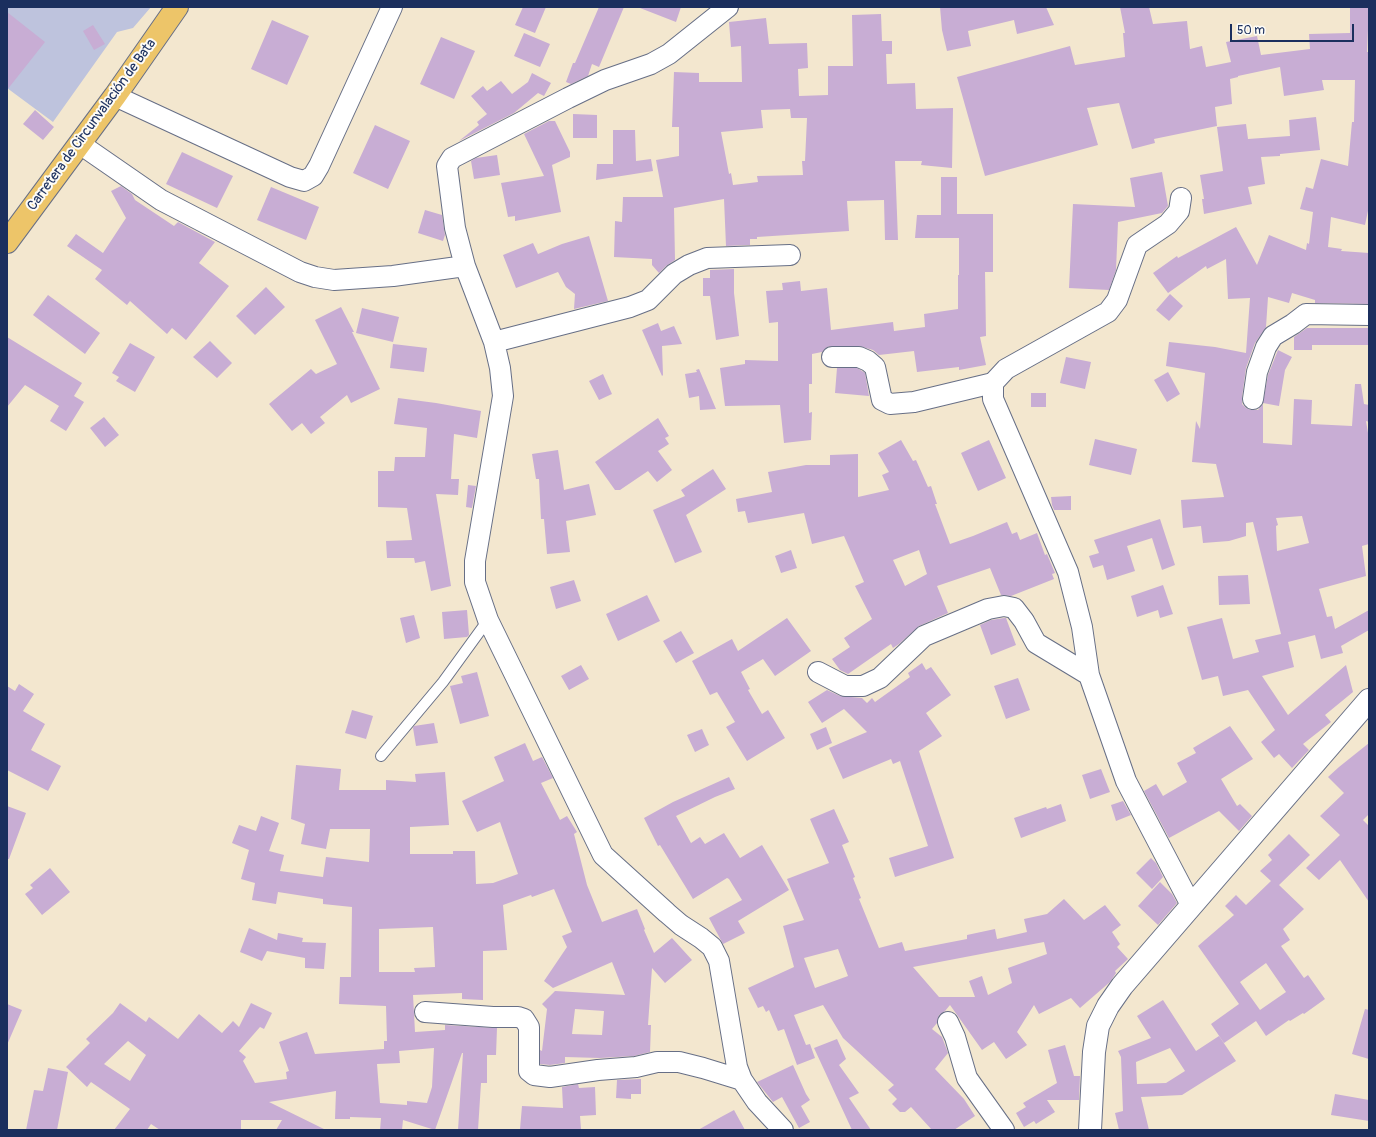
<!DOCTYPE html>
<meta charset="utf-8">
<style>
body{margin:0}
#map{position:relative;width:1376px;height:1137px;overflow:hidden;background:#f3e7cf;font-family:Pangolin,sans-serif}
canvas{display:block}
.frame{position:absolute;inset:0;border:8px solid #1b2f5e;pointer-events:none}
.scale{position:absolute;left:1230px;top:24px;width:124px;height:18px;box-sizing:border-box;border:2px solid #1b2f5e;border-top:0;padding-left:5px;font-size:12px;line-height:14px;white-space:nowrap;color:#1b2f5e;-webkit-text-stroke:3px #fdfcf7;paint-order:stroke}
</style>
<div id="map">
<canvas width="1376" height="1137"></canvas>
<div class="frame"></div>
<div class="scale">50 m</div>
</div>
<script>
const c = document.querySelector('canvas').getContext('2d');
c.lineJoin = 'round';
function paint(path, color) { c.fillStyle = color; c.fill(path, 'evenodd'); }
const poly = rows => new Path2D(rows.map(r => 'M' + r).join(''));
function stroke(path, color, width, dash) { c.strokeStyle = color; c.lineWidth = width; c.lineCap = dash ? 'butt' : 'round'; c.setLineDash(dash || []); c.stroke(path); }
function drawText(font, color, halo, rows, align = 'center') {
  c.font = font + ' Pangolin,sans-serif'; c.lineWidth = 4; c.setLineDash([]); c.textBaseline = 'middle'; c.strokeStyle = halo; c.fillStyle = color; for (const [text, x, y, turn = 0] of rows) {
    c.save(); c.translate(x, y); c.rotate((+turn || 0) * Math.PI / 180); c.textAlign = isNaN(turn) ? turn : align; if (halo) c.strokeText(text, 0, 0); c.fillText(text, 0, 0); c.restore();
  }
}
paint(poly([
 [7,7,151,7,133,28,117,32,53,122,7,88]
]), '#bec3dd');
paint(poly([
 [523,7,546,7,535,33,515,25],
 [599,7,624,7,599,67,592,64,588,76,571,84,566,82,573,63,575,63],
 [640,7,681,7,676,22,640,8],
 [940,7,1046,7,1054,25,1017,34,1014,20,968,31,971,46,947,51,942,30],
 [1120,7,1149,7,1153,24,1187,21,1190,49,1202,46,1206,67,1231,62,1226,42,1257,36,1261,55,1310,49,1309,34,1350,33,1350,7,1369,7,1367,52,1369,52,1369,206,1365,225,1331,217,1328,247,1342,249,1341,251,1369,253,1369,304,1315,303,1315,300,1292,293,1289,303,1268,297,1266,327,1255,343,1246,368,1242,397,1242,404,1246,408,1251,410,1258,410,1263,404,1263,443,1292,445,1294,399,1312,400,1311,424,1352,426,1355,384,1361,384,1364,404,1369,405,1369,422,1366,421,1369,439,1369,544,1362,546,1366,576,1319,589,1327,617,1332,616,1335,629,1369,610,1369,630,1341,646,1343,653,1321,659,1315,635,1288,642,1294,667,1262,676,1288,715,1346,665,1353,692,1325,715,1331,722,1303,744,1309,750,1292,768,1279,754,1274,758,1261,742,1275,730,1248,690,1223,696,1218,676,1202,680,1187,627,1222,618,1233,659,1259,652,1255,640,1281,634,1253,522,1246,523,1246,536,1229,541,1203,543,1201,526,1183,528,1181,500,1224,497,1216,464,1192,462,1196,421,1200,429,1205,373,1166,366,1169,342,1215,347,1246,353,1250,298,1228,299,1226,259,1207,269,1206,266,1168,293,1153,273,1177,256,1178,258,1236,227,1257,265,1269,235,1306,250,1307,243,1309,244,1313,212,1300,209,1306,187,1313,189,1321,159,1348,166,1352,122,1354,122,1355,80,1322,80,1324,90,1284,96,1280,67,1238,76,1238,77,1230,79,1232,104,1215,107,1217,126,1154,139,1155,143,1132,149,1119,103,1087,108,1098,145,985,176,957,77,1070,46,1075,65,1125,57,1123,33,1125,33],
 [1302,516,1309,543,1277,551,1276,526,1278,525,1276,518],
 [7,12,45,42,7,90],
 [881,14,882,41,892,41,892,54,886,54,887,84,915,83,916,109,953,108,952,168,921,165,922,161,895,161,898,240,885,240,884,200,847,201,849,231,757,237,757,239,750,239,750,245,726,246,724,199,674,208,675,260,666,266,659,273,652,265,652,259,614,257,615,221,622,222,623,197,663,197,656,160,679,156,679,127,672,127,674,72,699,73,699,82,742,82,741,46,731,47,729,22,766,18,769,44,807,43,808,68,798,69,799,96,828,95,828,66,853,66,852,15],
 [790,109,791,118,807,118,805,161,802,161,803,175,757,176,758,182,733,185,731,173,729,174,721,132,763,128,761,110],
 [272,20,309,36,287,85,251,69],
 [93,25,105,44,94,50,83,31],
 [524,33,550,44,540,67,514,56],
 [441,37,475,51,454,99,420,84],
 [532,73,551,83,544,96,538,93,514,113,459,141,479,125,477,122,487,114,471,96,483,86,487,91,501,81,512,94,528,82],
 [35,110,54,127,43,140,23,124],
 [573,114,597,115,597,138,573,138],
 [1316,117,1320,150,1280,154,1280,156,1261,157,1265,184,1248,187,1252,204,1204,214,1202,199,1204,199,1200,175,1223,171,1217,127,1246,124,1248,139,1290,136,1289,120],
 [549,121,555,121,570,152,570,157,552,165,561,212,515,221,515,216,508,217,501,183,544,176,524,134],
 [375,125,410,141,388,189,353,173],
 [613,130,635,130,636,161,651,159,653,171,596,180,597,164,613,164],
 [182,152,233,176,217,208,166,184],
 [497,155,500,175,474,179,471,161,476,158],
 [1162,172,1168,206,1162,213,1118,222,1116,270,1109,290,1069,288,1073,204,1135,207,1130,178],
 [941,177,957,177,957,214,993,214,993,272,985,272,986,336,980,337,986,365,959,370,959,367,917,372,914,351,879,355,873,350,859,346,832,346,827,347,822,352,812,354,812,384,809,384,809,413,812,412,811,440,784,443,780,405,725,406,720,368,745,364,745,360,778,361,778,322,769,323,766,291,783,290,782,283,800,281,801,291,827,288,831,330,893,322,894,331,925,327,924,314,958,309,958,275,959,275,959,238,915,238,917,215,941,215],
 [121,186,132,194,135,200,174,226,178,222,215,242,199,263,229,286,186,340,172,328,167,334,130,301,127,305,95,279,102,270,67,246,76,234,103,253,126,218,111,191],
 [271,187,319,207,306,240,257,220],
 [425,210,442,215,445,235,443,241,418,233],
 [589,236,608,301,574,309,575,294,566,287,558,272,516,288,503,255,533,243,538,254,562,244],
 [734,269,734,293,739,336,716,340,710,296,703,296,703,278,710,278,710,270],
 [266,287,285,307,255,335,236,316],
 [1170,294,1183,306,1169,321,1156,310],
 [48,295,100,333,85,354,33,315],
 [341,307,354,332,352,332,380,389,351,403,347,395,320,417,325,423,311,434,302,423,292,431,269,404,311,369,316,374,337,364,315,320],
 [362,308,399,317,393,342,356,333],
 [658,323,661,331,674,326,682,344,662,346,663,375,662,376,642,330],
 [1307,328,1369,328,1369,345,1312,345,1312,350,1294,350,1294,337],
 [7,337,82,383,74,396,84,402,66,431,50,421,59,406,25,385,7,407],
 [210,341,232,363,217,378,193,357],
 [130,343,155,357,135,392,116,381,119,377,112,373],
 [393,344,427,348,424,372,390,368],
 [1278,350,1292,357,1285,370,1279,406,1263,403,1268,375],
 [1066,357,1091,362,1085,389,1060,383],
 [837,368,857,368,862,371,865,373,869,396,835,393],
 [699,369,716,409,700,410,699,396,689,398,685,374,697,372,696,370],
 [1168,372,1180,394,1167,402,1154,380],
 [603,374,612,394,599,400,589,381],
 [1031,393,1046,393,1046,407,1031,407],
 [398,398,436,403,481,411,477,438,454,434,451,479,459,479,458,495,436,494,451,586,431,591,425,561,415,563,414,558,387,558,386,541,412,540,407,508,378,507,378,471,394,471,395,457,425,457,427,428,394,424],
 [104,417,119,435,105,447,90,428],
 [658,418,669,436,665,438,669,444,658,451,672,470,657,482,648,471,620,490,615,490,595,462],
 [1095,439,1137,449,1131,475,1089,465],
 [901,440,913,461,916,460,928,487,931,486,937,504,935,504,950,544,973,536,1007,522,1012,534,1017,532,1020,540,1037,533,1045,555,1047,554,1055,573,1052,574,1054,579,1011,596,1001,595,990,568,937,586,948,613,919,626,899,644,893,648,891,644,848,674,840,670,832,659,850,647,844,638,872,619,855,586,864,582,844,536,812,544,804,513,748,523,745,511,738,512,736,499,772,492,768,472,806,465,830,465,830,455,858,454,858,497,889,490,882,475,889,472,878,453],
 [919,550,927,574,905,586,893,560],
 [989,440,1006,478,978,491,961,453],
 [558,450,564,490,589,484,596,515,566,521,570,552,547,554,544,519,541,519,539,479,536,479,532,454],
 [713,469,726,489,686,515,702,552,675,563,653,510,685,496,681,490],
 [468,485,476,486,472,508,466,507],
 [1071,496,1071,510,1054,510,1052,505,1051,497],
 [1160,519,1175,565,1162,570,1152,538,1127,546,1135,571,1107,580,1103,565,1093,568,1089,556,1099,553,1094,540],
 [791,550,797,568,781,573,775,556],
 [1248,575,1250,604,1219,605,1218,576],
 [574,580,581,601,556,609,550,587],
 [1163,585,1173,614,1160,618,1158,610,1137,617,1131,596],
 [647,595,660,621,618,641,606,614],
 [467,610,469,635,467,637,444,639,442,612],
 [414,615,420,638,406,643,400,618],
 [787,618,811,651,775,676,763,659,741,672,750,689,748,690,762,714,768,710,785,738,747,761,726,727,735,722,717,692,710,695,692,661,732,639,738,651],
 [1004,618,1006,618,1016,645,991,655,980,625,991,620],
 [681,631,694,653,676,663,663,641],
 [922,663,926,670,931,667,951,695,926,713,942,736,919,751,954,858,895,877,889,858,928,846,900,761,893,764,891,759,843,779,829,748,867,732,844,709,822,723,808,702,827,690,840,696,862,698,867,703,872,698,875,702,910,677,908,673],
 [581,665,589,679,569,690,561,676],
 [477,672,489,716,460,724,450,686,463,683,461,676],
 [1018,678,1030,710,1006,719,994,686],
 [19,684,34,694,23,711,45,724,31,750,61,766,48,791,7,770,7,686,15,691],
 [352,710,373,716,366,739,345,733],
 [434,723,438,743,416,746,413,728,414,726],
 [1230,726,1253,759,1221,779,1237,806,1240,804,1252,816,1239,831,1219,811,1169,838,1144,791,1156,784,1163,796,1187,782,1177,763,1196,753,1193,748],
 [826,727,832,743,817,750,810,734],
 [702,729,709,745,695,752,687,735],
 [525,743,533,761,542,757,553,778,541,783,560,820,567,816,577,832,574,834,587,885,602,922,637,909,645,929,644,930,654,953,672,938,692,960,665,983,652,968,648,1025,651,1025,650,1052,634,1056,600,1058,565,1057,565,1063,550,1065,540,1064,540,1050,542,1051,547,1009,542,1004,555,991,625,995,612,962,553,988,544,981,567,947,562,936,572,932,554,889,532,897,531,895,503,905,507,950,483,951,483,1000,462,999,462,993,413,995,415,1032,445,1030,445,1025,497,1028,496,1055,487,1055,487,1083,481,1083,478,1130,458,1130,463,1053,462,1053,435,1130,403,1120,402,1130,380,1130,381,1118,350,1117,350,1119,335,1119,336,1091,269,1102,326,1130,276,1130,282,1120,241,1120,241,1130,160,1130,151,1124,147,1130,114,1130,130,1109,91,1082,87,1087,66,1067,90,1043,86,1039,113,1013,120,1003,146,1022,149,1017,178,1039,199,1014,222,1033,233,1021,239,1027,251,1003,272,1013,264,1029,260,1027,239,1051,246,1057,243,1061,255,1083,287,1079,286,1072,289,1071,279,1042,307,1032,315,1054,384,1049,384,1041,387,1041,386,1006,339,1004,340,977,351,977,352,907,323,904,323,899,278,892,276,904,252,900,255,883,241,879,249,850,232,843,239,825,256,831,261,816,279,823,269,851,284,855,280,871,323,877,326,857,369,862,370,829,330,829,326,849,301,844,305,824,291,819,296,765,341,769,339,790,386,790,386,780,416,782,415,774,445,772,449,825,410,827,410,854,453,854,453,851,475,851,476,884,493,883,518,874,500,822,477,832,462,801,504,781,494,757],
 [433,927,435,967,414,968,415,972,379,972,379,929],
 [575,1009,604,1011,602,1035,572,1034],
 [128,1041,146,1055,130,1081,104,1064],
 [434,1048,432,1087,427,1103,407,1101,407,1105,380,1103,377,1064,400,1063,399,1051],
 [1369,743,1369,814,1363,820,1369,826,1369,902,1340,860,1319,880,1306,868,1340,835,1320,816,1344,793,1328,777,1339,767],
 [1101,769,1110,792,1090,799,1082,775],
 [729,777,735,789,715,797,676,816,691,843,700,837,705,844,724,833,740,858,762,845,789,890,738,921,745,933,723,944,709,918,742,900,729,879,727,878,693,899,660,845,658,846,644,818,673,802],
 [1123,801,1131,815,1116,821,1111,805],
 [1061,804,1066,821,1021,838,1014,818,1046,807,1047,809],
 [7,806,26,813,9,859,7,859],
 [834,809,849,842,842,845,855,877,853,878,861,898,859,899,879,948,902,942,905,951,967,939,967,935,995,929,997,939,1027,932,1024,919,1047,914,1064,899,1084,920,1105,905,1121,925,1112,932,1120,944,1117,947,1128,959,1115,971,1116,973,1110,982,1080,1008,1071,998,1039,1014,1034,1005,1017,1032,1027,1045,1006,1059,994,1042,982,1050,950,1005,945,1011,939,1015,937,1023,932,1029,942,1037,948,1053,935,1069,964,1099,975,1116,954,1130,932,1130,911,1107,905,1112,900,1112,892,1104,897,1099,888,1090,894,1085,843,1038,823,1005,794,1015,806,1045,810,1044,815,1058,797,1065,784,1029,778,1031,769,1010,766,1012,763,1006,758,1008,748,988,794,967,783,926,804,920,787,879,829,863,810,819],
 [1044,942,1047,954,1008,968,1012,983,988,995,982,976,969,981,975,997,939,997,913,967],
 [838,949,848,976,815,988,804,958],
 [1289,834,1310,855,1279,885,1304,909,1283,929,1290,940,1281,946,1304,978,1308,975,1325,999,1304,1014,1303,1013,1290,1021,1289,1020,1266,1036,1256,1021,1224,1043,1211,1024,1239,1004,1198,946,1234,915,1225,906,1236,895,1246,905,1271,881,1260,871,1272,860,1268,855],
 [1266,963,1286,992,1260,1010,1240,982],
 [1151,858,1156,863,1163,877,1152,889,1136,873],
 [50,868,70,892,42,915,25,894,33,888,30,885],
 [1160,882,1172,894,1177,903,1158,925,1138,906],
 [249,928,277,940,278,933,303,938,302,942,326,943,324,969,305,968,305,958,267,951,262,961,240,952],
 [1163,1000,1196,1051,1219,1036,1236,1061,1182,1095,1141,1097,1149,1130,1119,1130,1115,1113,1123,1111,1121,1057,1118,1051,1151,1038,1137,1016],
 [1170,1048,1185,1071,1166,1083,1137,1084,1136,1062],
 [7,1004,22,1010,7,1045],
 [1365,1009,1369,1010,1369,1059,1352,1054],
 [837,1039,846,1059,839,1065,859,1093,849,1098,871,1130,852,1130,814,1048],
 [1065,1045,1074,1076,1080,1076,1079,1100,1047,1100,1055,1112,1036,1124,1034,1121,1024,1127,1016,1113,1026,1107,1023,1103,1057,1083,1048,1050],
 [793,1065,806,1094,810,1100,801,1106,810,1122,799,1128,782,1097,773,1102,757,1082],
 [48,1068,68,1072,57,1130,26,1130,34,1090,43,1091],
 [641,1079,641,1094,631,1094,631,1099,616,1098,617,1080],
 [578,1084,579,1088,595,1087,596,1115,580,1116,581,1129,542,1130,520,1129,522,1106,563,1108,562,1087],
 [1335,1094,1369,1100,1369,1121,1331,1115],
 [734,1110,745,1130,698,1130,721,1117]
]), '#c8add4');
const service = poly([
 [381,756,443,682,488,620]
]);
const minor = poly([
 [728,7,669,54,651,64,605,80,568,98,452,158,447,166,455,228,465,266,494,342,500,368,503,396,475,561,475,582,488,620,603,855,667,913,681,925,701,938,712,947,719,961,737,1067,742,1080,757,1102,783,1130],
 [115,96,290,177,304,181,313,176,319,166,392,7],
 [80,144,161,200,300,272,315,277,334,280,393,276,465,266],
 [1181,198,1179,211,1168,224,1137,245,1117,300,1108,312,1006,369,993,383,993,399,1068,572,1082,627,1089,675,1126,781,1191,905],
 [494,342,630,307,648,300,674,274,689,265,707,258,790,255],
 [832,357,859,357,868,361,875,367,882,400,890,404,914,402,993,383],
 [1253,399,1257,372,1266,347,1273,336,1293,324,1306,314,1369,315],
 [818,672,845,686,863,686,880,678,924,636,988,609,1004,606,1014,608,1024,621,1036,643,1089,675],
 [425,1012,493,1017,518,1017,524,1019,529,1027,529,1071,534,1075,550,1077,598,1070,636,1067,657,1062,679,1062,703,1068,742,1080],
 [948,1022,955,1037,967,1078,1004,1130]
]);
const tertiary = poly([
 [1090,1130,1094,1052,1098,1026,1108,1006,1122,986,1369,700]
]);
const primary = poly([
 [7,242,115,96,177,7]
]);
stroke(service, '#676f86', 12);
stroke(minor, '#676f86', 22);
stroke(tertiary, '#676f86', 24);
stroke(primary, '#676f86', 24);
stroke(service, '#fff', 10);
stroke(minor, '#fff', 20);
stroke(tertiary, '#fff', 22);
stroke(primary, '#edc569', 22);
drawText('14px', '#1b2f5e', '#fdfcf7', [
 ["Carretera de Circunvalación de Bata",92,125,-54]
]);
</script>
